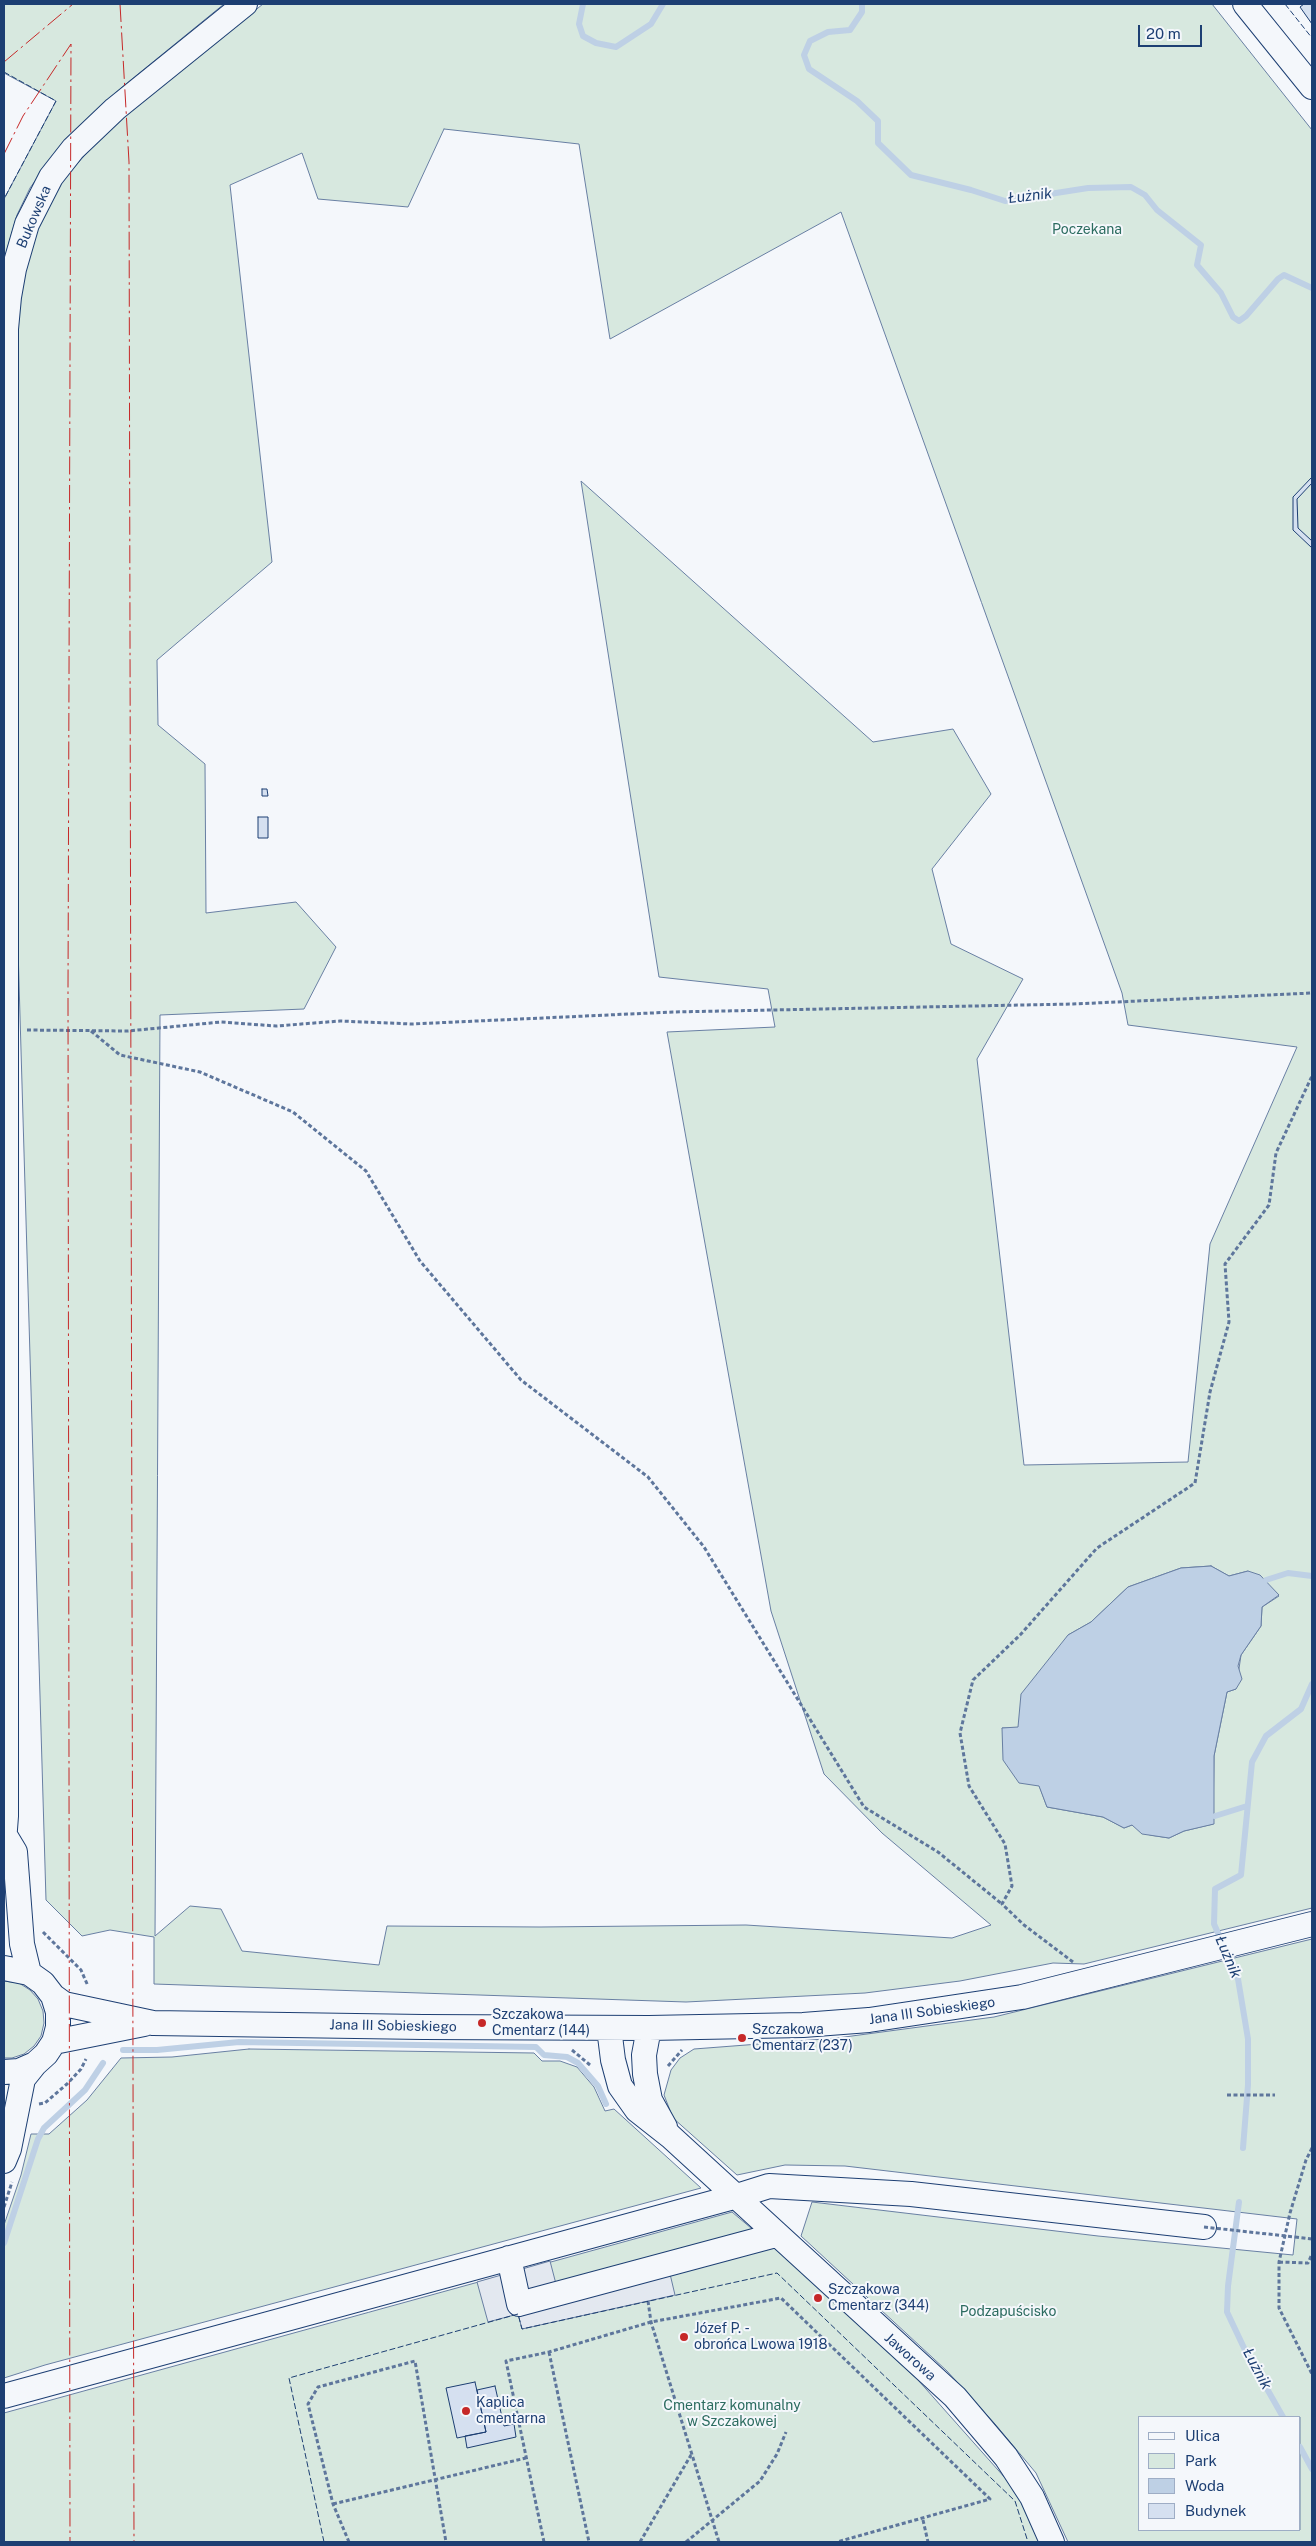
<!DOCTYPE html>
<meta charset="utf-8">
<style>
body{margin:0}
#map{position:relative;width:1316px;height:2546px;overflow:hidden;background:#f4f7fb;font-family:"Public Sans",sans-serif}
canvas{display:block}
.frame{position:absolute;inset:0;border:5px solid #1d3f73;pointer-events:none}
.legend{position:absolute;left:1138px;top:2416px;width:162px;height:115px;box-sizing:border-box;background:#f4f7fb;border:1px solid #9eadc5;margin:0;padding:6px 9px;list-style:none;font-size:15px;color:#1d3f73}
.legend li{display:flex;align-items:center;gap:10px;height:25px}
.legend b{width:25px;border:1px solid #9eadc5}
.scale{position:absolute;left:1138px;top:25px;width:64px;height:22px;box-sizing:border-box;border:2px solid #1d3f73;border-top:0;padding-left:6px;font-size:15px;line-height:18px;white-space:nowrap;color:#1d3f73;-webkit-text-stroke:4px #f4f7fb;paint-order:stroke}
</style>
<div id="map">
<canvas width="1316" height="2546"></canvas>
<div class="frame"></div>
<ul class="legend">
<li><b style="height:6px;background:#f4f7fb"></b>Ulica</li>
<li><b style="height:14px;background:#d7e8df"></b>Park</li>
<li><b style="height:14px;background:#bed0e5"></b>Woda</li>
<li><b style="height:14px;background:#d5e0f0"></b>Budynek</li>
</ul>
<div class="scale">20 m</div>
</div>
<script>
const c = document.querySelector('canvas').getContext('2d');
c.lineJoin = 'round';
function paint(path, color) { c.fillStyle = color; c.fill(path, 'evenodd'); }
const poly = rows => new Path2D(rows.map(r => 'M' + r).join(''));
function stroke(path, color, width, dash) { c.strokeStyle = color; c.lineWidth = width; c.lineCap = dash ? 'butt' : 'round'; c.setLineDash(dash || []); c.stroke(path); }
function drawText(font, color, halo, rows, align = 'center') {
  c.font = font + ' "Public Sans",sans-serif'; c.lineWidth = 4; c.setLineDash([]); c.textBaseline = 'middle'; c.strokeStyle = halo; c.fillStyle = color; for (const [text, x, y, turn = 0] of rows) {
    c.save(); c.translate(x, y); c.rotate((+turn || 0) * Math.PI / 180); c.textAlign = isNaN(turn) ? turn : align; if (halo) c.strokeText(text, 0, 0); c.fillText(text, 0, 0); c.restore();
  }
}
const green = poly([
 [4,4,224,4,121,88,61,145,30,188,17,215,4,260,4,199,56,101,4,73,4,4],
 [263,4,1212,4,1312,130,1312,1908,1084,1964,1053,1963,960,1981,865,1993,686,2002,154,1984,154,1937,110,1930,82,1936,46,1900,16,880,18,323,23,277,37,230,48,204,64,179,97,141,124,116,263,4],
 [444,129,579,144,610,339,841,212,1122,993,1128,1025,1297,1047,1210,1244,1188,1462,1024,1465,977,1059,1023,979,951,944,932,869,991,794,953,729,873,742,581,481,659,977,768,989,775,1027,667,1032,771,1611,824,1774,882,1833,991,1925,952,1938,746,1925,540,1927,387,1926,379,1965,242,1951,221,1909,190,1906,155,1936,160,1015,304,1009,336,947,296,902,206,913,205,764,158,725,157,660,272,562,230,185,302,153,318,199,408,207,444,129],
 [1211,1566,1229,1576,1248,1571,1279,1596,1262,1607,1261,1626,1241,1655,1236,1689,1227,1692,1214,1756,1213,1824,1184,1831,1169,1838,1150,1835,1132,1825,1124,1828,1103,1817,1047,1807,1039,1785,1002,1728,1018,1728,1068,1635,1091,1622,1128,1587,1181,1568,1211,1566],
 [1312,1939,1312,2542,1068,2542,1036,2473,995,2424,947,2371,801,2236,812,2202,1098,2236,1293,2255,1297,2219,845,2166,785,2165,737,2175,673,2118,664,2095,671,2070,680,2058,694,2049,837,2038,994,2017,1312,1939],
 [1140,2417,1300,2417,1300,2530,1140,2530,1140,2417],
 [4,1981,19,1983,30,1990,38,1999,43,2011,44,2023,41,2036,34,2046,24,2054,12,2058,4,2058,4,1981],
 [249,2049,534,2053,542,2061,560,2061,577,2067,594,2087,605,2111,614,2109,701,2188,45,2365,4,2378,4,2225,21,2175,31,2134,49,2134,87,2100,121,2058,172,2057,249,2049],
 [732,2212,790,2261,918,2380,1006,2479,1021,2501,1039,2542,4,2542,4,2413,732,2212]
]);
paint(green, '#d7e8df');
stroke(green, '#687fa3', 1);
const parking = poly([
 [666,2257,675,2295,522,2329,518,2314,488,2322,477,2282,550,2261,556,2284,666,2257]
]);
paint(parking, '#e3e8f0');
stroke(parking, '#687fa3', 1);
const water = poly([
 [1211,1566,1229,1576,1248,1571,1260,1575,1279,1595,1262,1607,1261,1626,1241,1655,1238,1666,1242,1679,1236,1689,1227,1692,1214,1756,1214,1824,1184,1831,1169,1838,1142,1834,1132,1825,1124,1828,1103,1817,1047,1807,1039,1786,1019,1783,1003,1760,1002,1728,1018,1727,1021,1694,1068,1635,1091,1622,1128,1587,1181,1568,1211,1566]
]);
paint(water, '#bed0e5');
stroke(water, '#687fa3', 1);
stroke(poly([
 [583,4,579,24,583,36,596,43,616,47,651,24,663,4],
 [862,4,862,12,850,30,828,32,810,41,804,55,809,69,857,101,878,121,878,143,911,175,971,190,1005,201,1088,188,1131,187,1145,195,1157,210,1201,245,1197,265,1221,293,1233,317,1239,321,1246,316,1278,279,1284,275,1312,288],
 [1266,1580,1288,1573,1312,1576],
 [1215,1816,1247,1806],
 [1222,1942,1214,1924,1215,1889,1241,1875,1252,1762,1266,1736,1301,1709,1312,1684],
 [1226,1951,1238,1979,1248,2039,1248,2085,1243,2148],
 [123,2050,157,2050,239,2042,536,2047,544,2055,567,2057,578,2063,598,2086,606,2104],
 [1239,2202,1228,2286,1227,2312,1245,2350,1283,2417],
 [4,2243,38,2139,44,2128,85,2090,103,2063],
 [1300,2447,1312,2469]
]), '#bed0e5', 6);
const building = poly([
 [1304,4,1312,4,1312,24,1300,7,1304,4],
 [1312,477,1312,483,1297,499,1298,528,1312,541,1312,548,1293,530,1293,497,1312,477],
 [262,789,267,789,268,796,262,796,262,789],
 [258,817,268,817,268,838,258,838,258,817],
 [475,2382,486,2432,457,2438,446,2388,475,2382],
 [495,2386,504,2426,514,2424,516,2437,467,2448,465,2436,486,2432,477,2390,495,2386]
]);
paint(building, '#d5e0f0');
stroke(building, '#1d3f73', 1);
const minor = poly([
 [1245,4,1312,87],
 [6,1837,15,1852,22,1944,29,1973],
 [4,1842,6,1816,6,329,9,297,14,269,27,224,51,177,73,149,115,109,245,4],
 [4,1968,29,1973,43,1983,53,1996,58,2012,58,2027,54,2042,46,2054,35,2064,19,2071,4,2072],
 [53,1996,64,2004,153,2023,423,2027,649,2028,803,2025,869,2020,1022,1997,1312,1924],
 [609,2028,613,2060,620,2086,637,2110,670,2136,955,2397,1006,2457,1032,2497,1052,2542],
 [649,2028,644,2055,645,2074,650,2100,665,2127],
 [54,2042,144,2024],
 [4,2161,9,2149,23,2079,35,2064],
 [509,2258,519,2304,776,2235],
 [4,2396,734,2197,769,2186,911,2194,1204,2227]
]);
stroke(minor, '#1d3f73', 26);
stroke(poly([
 [27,1030,128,1031,221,1022,276,1026,340,1021,412,1024,673,1012,1073,1004,1312,993],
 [91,1031,120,1055,200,1072,293,1112,366,1171,420,1261,521,1380,648,1477,704,1547,864,1807,938,1852,1002,1904],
 [43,1932,81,1970,88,1986],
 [1073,1962,1024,1925,1002,1904,1012,1886,1005,1844,969,1786,960,1733,973,1680,1021,1634,1097,1548,1195,1483,1210,1392,1229,1322,1225,1264,1269,1205,1276,1153,1312,1076],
 [572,2050,590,2065],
 [668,2066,682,2050],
 [1227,2095,1275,2095],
 [39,2104,45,2103,67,2084,81,2069,86,2059],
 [1312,2148,1306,2160,1290,2213,1279,2262,1279,2308,1312,2374],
 [4,2207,12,2182],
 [1295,2237,1312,2239],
 [1279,2262,1308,2263,1312,2254],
 [648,2301,651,2322,719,2542],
 [549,2352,589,2542],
 [333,2504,526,2458],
 [923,2520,928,2542],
 [349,2542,333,2504,308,2404,318,2387,415,2361,446,2542],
 [544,2542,506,2361,549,2352,651,2322,781,2298,990,2499,837,2542],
 [640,2542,691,2455],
 [686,2542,760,2481,777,2454,786,2432]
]), '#5e769c', 3, [4, 2.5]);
stroke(minor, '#f4f7fb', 24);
stroke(poly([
 [1204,2227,1295,2237]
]), '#5e769c', 3, [4, 2.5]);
stroke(poly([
 [1285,4,1312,38],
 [4,72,56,101,4,199],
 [324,2542,289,2378,518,2314,522,2329,777,2273,1015,2501,1028,2542]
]), '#1d3f73', 1, [6, 2.5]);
stroke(poly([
 [120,4,129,162,134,2542],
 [4,62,73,4],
 [4,154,23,116,71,44,68,992,70,2542]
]), '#c62828', 1, [18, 4, 2.5, 4]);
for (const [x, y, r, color] of [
 [482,2023,5,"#c62828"],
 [742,2038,5,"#c62828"],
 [818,2298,5,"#c62828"],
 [684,2337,5,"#c62828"],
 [466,2411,5,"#c62828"]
]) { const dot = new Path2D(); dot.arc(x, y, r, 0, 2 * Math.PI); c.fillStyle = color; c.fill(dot); stroke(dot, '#f4f7fb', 2); }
drawText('14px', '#1d3f73', '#f4f7fb', [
 ["Bukowska",34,217,-67],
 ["Jana III Sobieskiego",932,2011,-8],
 ["Jana III Sobieskiego",393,2026,1],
 ["Jaworowa",910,2357,42]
]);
drawText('14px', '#2c6c60', '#f4f7fb', [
 ["Poczekana",1087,230],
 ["Podzapuścisko",1008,2312],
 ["Cmentarz komunalny",732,2406],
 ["w Szczakowej",732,2422]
]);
drawText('14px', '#1d3f73', '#f4f7fb', [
 ["Szczakowa",492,2015],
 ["Cmentarz (144)",492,2031],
 ["Szczakowa",752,2030],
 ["Cmentarz (237)",752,2046],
 ["Szczakowa",828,2290],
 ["Cmentarz (344)",828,2306],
 ["Józef P. -",694,2329],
 ["obrońca Lwowa 1918",694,2345],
 ["Kaplica",476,2403],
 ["cmentarna",476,2419]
], 'left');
drawText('italic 15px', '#1d3f73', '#f4f7fb', [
 ["Łużnik",1030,196,-7],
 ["Łużnik",1228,1957,67],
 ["Łużnik",1257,2369,62]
]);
</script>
